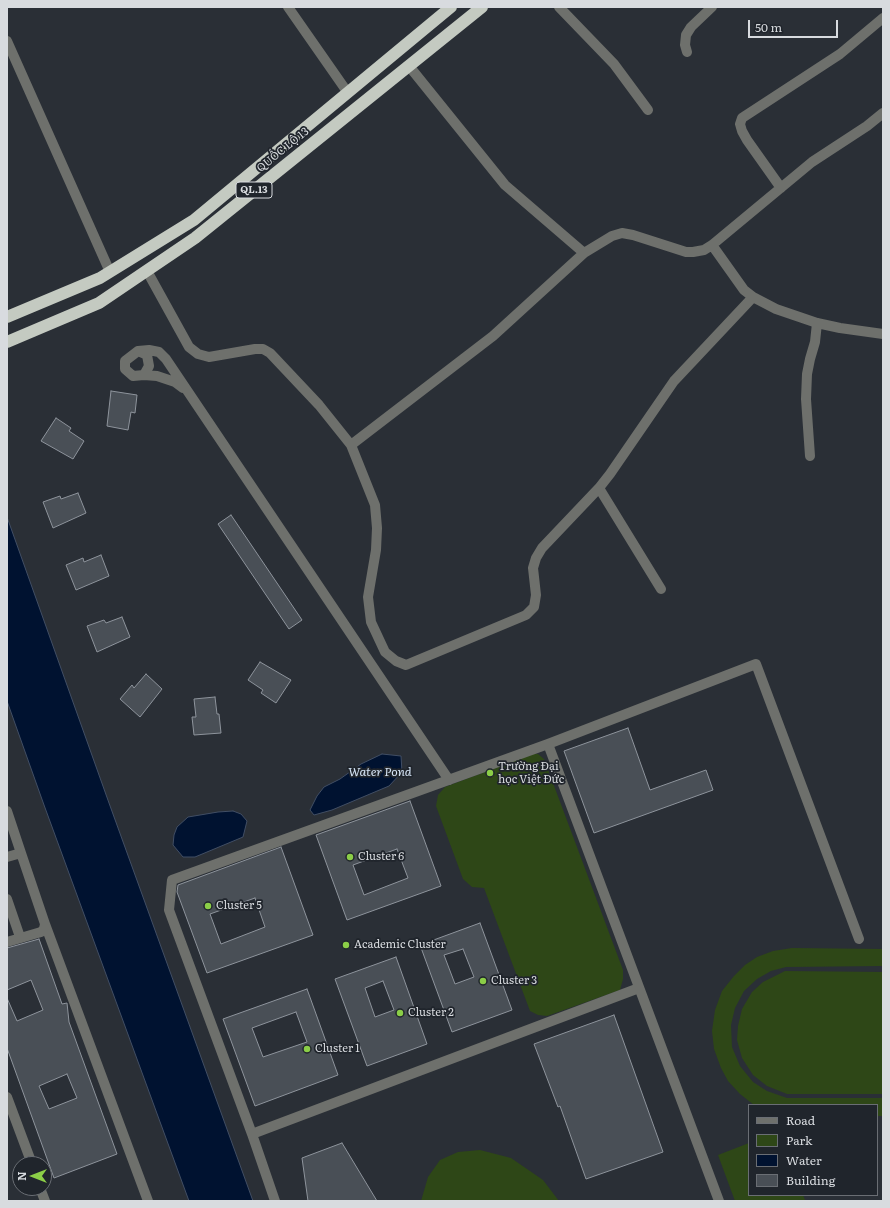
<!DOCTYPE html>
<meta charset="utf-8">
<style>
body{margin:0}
#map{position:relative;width:890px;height:1208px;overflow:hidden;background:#2a2f36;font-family:Literata,serif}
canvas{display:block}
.frame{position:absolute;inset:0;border:8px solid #d8dbdf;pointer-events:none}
.legend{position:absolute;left:748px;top:1104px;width:130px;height:92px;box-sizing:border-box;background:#20252c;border:1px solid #6a6e74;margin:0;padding:5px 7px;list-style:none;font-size:12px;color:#d8dbdf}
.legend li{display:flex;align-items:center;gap:8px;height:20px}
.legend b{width:20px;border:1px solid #6a6e74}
.north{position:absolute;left:12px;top:1156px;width:40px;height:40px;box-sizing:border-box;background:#20252c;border:1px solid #6a6e74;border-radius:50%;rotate:270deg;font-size:11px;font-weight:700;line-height:16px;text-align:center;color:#d8dbdf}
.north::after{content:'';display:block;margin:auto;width:14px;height:18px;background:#8bce47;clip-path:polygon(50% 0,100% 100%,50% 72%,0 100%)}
.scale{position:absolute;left:748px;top:20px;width:90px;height:18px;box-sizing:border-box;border:2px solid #d8dbdf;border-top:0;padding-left:5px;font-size:12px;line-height:14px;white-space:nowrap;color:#d8dbdf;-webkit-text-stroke:3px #20252c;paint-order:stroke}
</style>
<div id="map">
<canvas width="890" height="1208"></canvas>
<div class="frame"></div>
<ul class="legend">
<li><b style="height:5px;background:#6e706c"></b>Road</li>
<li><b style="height:11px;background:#2e4717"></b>Park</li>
<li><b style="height:11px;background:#001230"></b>Water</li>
<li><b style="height:11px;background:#494f56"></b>Building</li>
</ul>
<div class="north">N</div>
<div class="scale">50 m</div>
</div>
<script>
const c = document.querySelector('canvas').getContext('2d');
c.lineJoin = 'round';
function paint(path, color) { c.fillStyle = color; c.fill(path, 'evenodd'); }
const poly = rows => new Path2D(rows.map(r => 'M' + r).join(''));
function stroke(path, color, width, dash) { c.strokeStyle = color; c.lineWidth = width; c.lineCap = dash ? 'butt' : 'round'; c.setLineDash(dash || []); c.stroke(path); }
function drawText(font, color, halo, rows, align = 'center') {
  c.font = font + ' Literata,serif'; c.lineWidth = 3.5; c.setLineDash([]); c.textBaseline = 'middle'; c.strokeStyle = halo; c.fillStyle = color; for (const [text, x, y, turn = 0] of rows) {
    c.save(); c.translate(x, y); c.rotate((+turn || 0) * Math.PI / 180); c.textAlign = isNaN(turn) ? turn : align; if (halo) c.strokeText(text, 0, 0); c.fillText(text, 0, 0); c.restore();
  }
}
paint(poly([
 [533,754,538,754,544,759,623,970,623,979,620,990,547,1016,538,1015,530,1011,484,888,472,887,463,879,436,806,438,795,445,787],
 [792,948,883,949,883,966,786,967,771,971,757,979,744,991,735,1008,731,1025,732,1047,740,1066,753,1082,767,1091,787,1098,883,1098,883,1116,877,1116,877,1105,754,1105,740,1094,728,1081,721,1068,714,1049,712,1031,715,1010,722,991,734,976,745,965,757,957,773,951],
 [785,971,883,972,883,1094,787,1094,767,1086,753,1075,742,1058,737,1040,738,1026,742,1009,752,992,763,982],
 [749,1143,749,1195,803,1195,805,1200,802,1201,735,1201,718,1155],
 [480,1150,511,1158,543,1180,559,1201,421,1201,428,1177,440,1160,458,1152]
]), '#2e4717');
const water = poly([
 [7,517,109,803,253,1201,189,1201,44,805,7,701,7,517],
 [382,754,401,756,402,772,389,786,332,810,314,815,310,810,317,796,324,787,340,779,361,764,382,754],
 [233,811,241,814,247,821,243,837,195,857,183,857,173,845,174,835,177,827,188,817,218,812,233,811]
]);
paint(water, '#001230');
stroke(water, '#414e64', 1);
const building = poly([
 [111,391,137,395,135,413,131,412,128,430,107,426,111,391],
 [56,418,71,428,69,431,84,441,73,459,41,441,56,418],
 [78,493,86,513,53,528,43,502,60,496,61,499,78,493],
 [231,515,302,620,289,629,218,524,231,515],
 [101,555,109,576,76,590,66,565,83,558,84,562,101,555],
 [122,617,130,637,97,652,87,626,104,620,106,623,122,617],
 [260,662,291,680,276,703,261,693,263,690,248,680,260,662],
 [146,674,162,689,140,717,120,699,132,685,134,688,146,674],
 [215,697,217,714,219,714,221,733,194,735,192,717,196,717,194,699,215,697],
 [628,728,650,790,706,770,713,790,594,833,564,751,628,728],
 [410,801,441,886,347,920,316,835,410,801],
 [397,849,408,878,364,895,353,865,397,849],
 [281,847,313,935,207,973,177,892,178,885,281,847],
 [255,898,265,927,221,944,210,914,255,898],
 [480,923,512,1010,452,1032,420,945,480,923],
 [463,949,474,977,455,984,444,955,463,949],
 [39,939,62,1004,67,1003,69,1022,117,1154,54,1178,7,1048,7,998,17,1021,43,1010,31,980,7,990,7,948,39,939],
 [67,1074,77,1098,49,1109,39,1086,67,1074],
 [396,957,427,1044,367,1066,335,979,396,957],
 [383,981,394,1010,375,1017,365,988,383,981],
 [307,989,338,1075,255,1106,223,1019,307,989],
 [296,1012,307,1042,263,1057,252,1028,296,1012],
 [614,1015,663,1152,586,1179,560,1106,558,1107,534,1044,614,1015],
 [342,1143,377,1201,308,1201,302,1158,342,1143]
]);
paint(building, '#494f56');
stroke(building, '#8e949c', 1);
stroke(poly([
 [288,7,348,93],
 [559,7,614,64,648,110],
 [7,41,110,272],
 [687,52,685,45,686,35,691,27,712,7],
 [409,66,505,185,584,253],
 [781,188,747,140,742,131,740,124,742,118,840,54,883,18],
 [712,245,744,290,753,297,776,309,817,323,840,328,883,334],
 [147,271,189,347,198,354,209,357,255,349,263,349,270,353,319,405,351,445,375,505,377,528,376,550,368,597,371,622,385,652,396,661,406,665,526,615,534,607,536,595,533,568,536,558,542,548,599,488,610,474,674,381,753,297],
 [138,351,147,355,149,366,144,375,133,376,125,369,125,361,138,351,149,350,159,352,166,359,449,780],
 [144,375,157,376,175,382,183,388],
 [351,445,493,336,584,253,612,236,622,233,633,235,686,252,693,252,704,250,712,245,812,162,867,126,883,113],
 [810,456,806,399,807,374,810,359,815,342,817,323],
 [599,488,661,589],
 [548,744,719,1201],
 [7,811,21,853,7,857],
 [7,899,20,937],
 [45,924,148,1201],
 [7,942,41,932,44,929,45,924,21,853],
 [7,1097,32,1164],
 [252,1134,169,910,172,880,548,744,756,664,859,939],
 [40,1188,45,1201],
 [275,1201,252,1134,639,988]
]), '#6e706c', 10);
stroke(poly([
 [7,317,100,278,194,220,451,7],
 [7,342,99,303,195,238,482,7]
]), '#c4cac1', 12);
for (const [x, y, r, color] of [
 [490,773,4,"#8bce47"],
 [350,857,4,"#8bce47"],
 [208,906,4,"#8bce47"],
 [346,945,4,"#8bce47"],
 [483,981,4,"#8bce47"],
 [400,1013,4,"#8bce47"],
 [307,1049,4,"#8bce47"]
]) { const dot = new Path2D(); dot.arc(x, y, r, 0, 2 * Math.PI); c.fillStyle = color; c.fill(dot); stroke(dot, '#20252c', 1.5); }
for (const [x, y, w] of [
 [254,190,36]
]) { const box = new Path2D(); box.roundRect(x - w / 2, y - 8, w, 16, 3); c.fillStyle = '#20252c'; c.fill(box); stroke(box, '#d8dbdf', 1); }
drawText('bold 10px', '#d8dbdf', null, [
 ["QL.13",254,190]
]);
drawText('11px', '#d8dbdf', '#20252c', [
 ["QUỐC LỘ 13",283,150,-39]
]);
drawText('11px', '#d8dbdf', '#20252c', [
 ["Trường Đại",498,767],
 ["học Việt Đức",498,780],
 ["Cluster 6",358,857],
 ["Cluster 5",216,906],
 ["Academic Cluster",354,945],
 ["Cluster 3",491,981],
 ["Cluster 2",408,1013],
 ["Cluster 1",315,1049]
], 'left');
drawText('italic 12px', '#d5e4f5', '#20252c', [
 ["Water Pond",380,772]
]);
</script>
